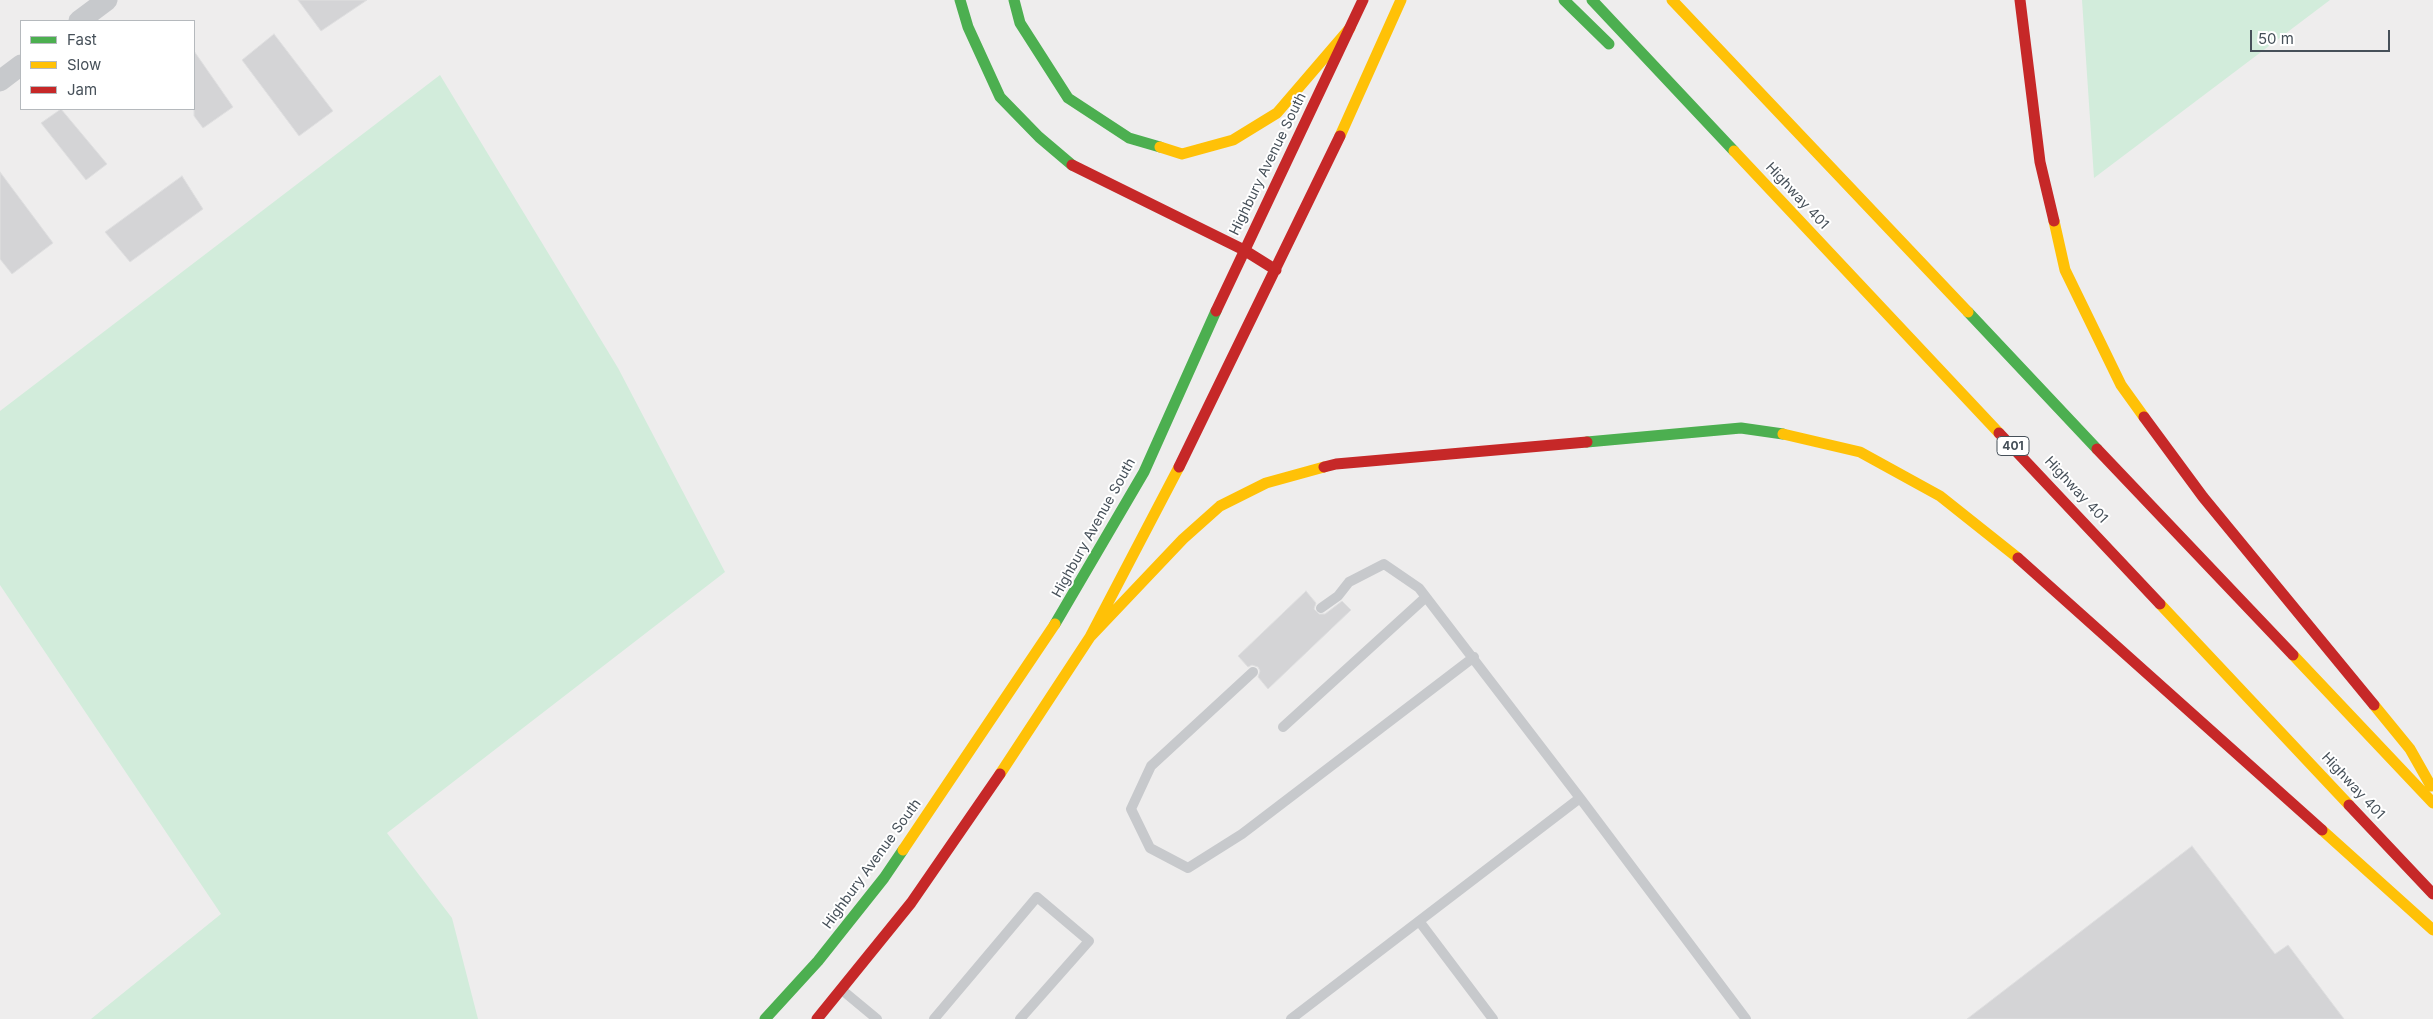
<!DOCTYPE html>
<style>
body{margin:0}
#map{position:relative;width:2433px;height:1019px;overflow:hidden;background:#eeeded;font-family:Inter,sans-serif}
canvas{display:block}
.legend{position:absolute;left:20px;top:20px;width:175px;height:90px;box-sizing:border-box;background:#fff;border:1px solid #b5b9bd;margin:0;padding:6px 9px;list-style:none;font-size:15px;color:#465059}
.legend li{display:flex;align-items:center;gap:10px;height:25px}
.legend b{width:25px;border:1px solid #b5b9bd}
.scale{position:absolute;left:2250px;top:30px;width:140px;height:22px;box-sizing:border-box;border:2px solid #465059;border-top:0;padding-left:6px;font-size:15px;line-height:18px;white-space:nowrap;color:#465059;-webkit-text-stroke:4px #fff;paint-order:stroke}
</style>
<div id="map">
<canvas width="2433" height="1019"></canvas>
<ul class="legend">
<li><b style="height:6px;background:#4caf50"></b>Fast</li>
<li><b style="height:6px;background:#ffc107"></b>Slow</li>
<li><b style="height:6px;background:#c62828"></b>Jam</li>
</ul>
<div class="scale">50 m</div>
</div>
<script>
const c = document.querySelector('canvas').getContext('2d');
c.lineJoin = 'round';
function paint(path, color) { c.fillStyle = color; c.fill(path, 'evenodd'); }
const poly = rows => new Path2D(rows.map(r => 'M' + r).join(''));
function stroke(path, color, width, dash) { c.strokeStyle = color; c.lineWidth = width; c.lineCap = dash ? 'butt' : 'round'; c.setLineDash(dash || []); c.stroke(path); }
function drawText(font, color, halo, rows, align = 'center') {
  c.font = font + ' Inter,sans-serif'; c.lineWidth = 4; c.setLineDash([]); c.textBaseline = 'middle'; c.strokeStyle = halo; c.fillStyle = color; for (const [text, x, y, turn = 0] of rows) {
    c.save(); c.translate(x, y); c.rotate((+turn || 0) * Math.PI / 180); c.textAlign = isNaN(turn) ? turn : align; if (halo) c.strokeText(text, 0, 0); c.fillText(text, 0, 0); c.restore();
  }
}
paint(poly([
 [2082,0,2330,0,2094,178],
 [440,75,618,368,725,572,387,833,452,918,478,1019,91,1019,221,914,0,585,0,411]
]), '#d2ecdb');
const building = poly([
 [298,0,367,0,321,31,298,0],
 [274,34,333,111,299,136,242,60,274,34],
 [194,51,233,107,203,128,194,116,194,51],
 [61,109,107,164,86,180,41,123,61,109],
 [0,172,53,243,12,274,0,259,0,172],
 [182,176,203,209,130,262,105,232,182,176],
 [1306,591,1316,603,1314,609,1319,614,1325,614,1342,601,1351,610,1268,689,1258,677,1260,671,1258,667,1252,665,1248,667,1238,656,1306,591],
 [2192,846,2275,954,2288,945,2344,1019,1967,1019,2192,846]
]);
paint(building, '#d4d4d6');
stroke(building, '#dfdfe0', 1);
stroke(poly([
 [1253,672,1151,766,1131,809,1150,848,1188,868,1242,834,1474,657],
 [1283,727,1426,597],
 [1580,798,1746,1019],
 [1419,921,1493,1019],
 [842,990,877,1019],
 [934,1019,1037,897,1089,941,1020,1019],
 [1291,1019,1580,798,1419,588,1384,564,1349,582,1338,596,1321,608]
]), '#c7c9cc', 10);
stroke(poly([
 [79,21,107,0],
 [0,81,21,65]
]), '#c7c9cc', 21);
stroke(poly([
 [960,0,968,27,1000,97,1039,137,1072,165],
 [1014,0,1020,23,1068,98,1129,138,1160,147],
 [1564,0,1609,44],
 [1592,0,1734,151],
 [1968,312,2097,449],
 [1587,442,1741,428,1783,434],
 [1055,624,1144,472,1216,311],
 [765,1019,818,961,884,878,903,850]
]), '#4caf50', 11);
stroke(poly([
 [1672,0,1968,312],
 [1340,136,1401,0],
 [1160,147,1182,154,1233,140,1277,113,1350,28],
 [1734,151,1999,433],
 [2054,221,2065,270,2121,385,2144,417],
 [1783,434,1860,452,1940,496,2018,558],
 [2160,604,2349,805],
 [1090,637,1183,539,1220,506,1266,483,1324,467],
 [2293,655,2433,803],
 [2374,705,2410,749,2431,786],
 [1000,774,1090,637,1179,467],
 [2322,830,2433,930],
 [903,850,1055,624]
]), '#ffc107', 11);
stroke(poly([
 [2020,0,2040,162,2054,221],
 [1072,165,1244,250,1276,270],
 [1216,311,1363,0],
 [2144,417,2203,497,2374,705],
 [1999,433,2160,604],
 [2097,449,2293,655],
 [1179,467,1340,136],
 [1324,467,1336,464,1587,442],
 [2018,558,2322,830],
 [2349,805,2433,894],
 [817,1019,911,903,1000,774]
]), '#c62828', 11);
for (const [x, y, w] of [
 [2013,446,32]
]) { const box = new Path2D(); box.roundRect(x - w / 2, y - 9.5, w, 19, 4); c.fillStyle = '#fff'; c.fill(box); stroke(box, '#465059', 1); }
drawText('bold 12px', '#465059', null, [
 ["401",2013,446]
]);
drawText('14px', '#465059', '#fff', [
 ["Highbury Avenue South",1268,164,-64],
 ["Highway 401",1797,196,47],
 ["Highway 401",2076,490,47],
 ["Highbury Avenue South",1094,528,-61],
 ["Highway 401",2353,786,47],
 ["Highbury Avenue South",872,864,-54]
]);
</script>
